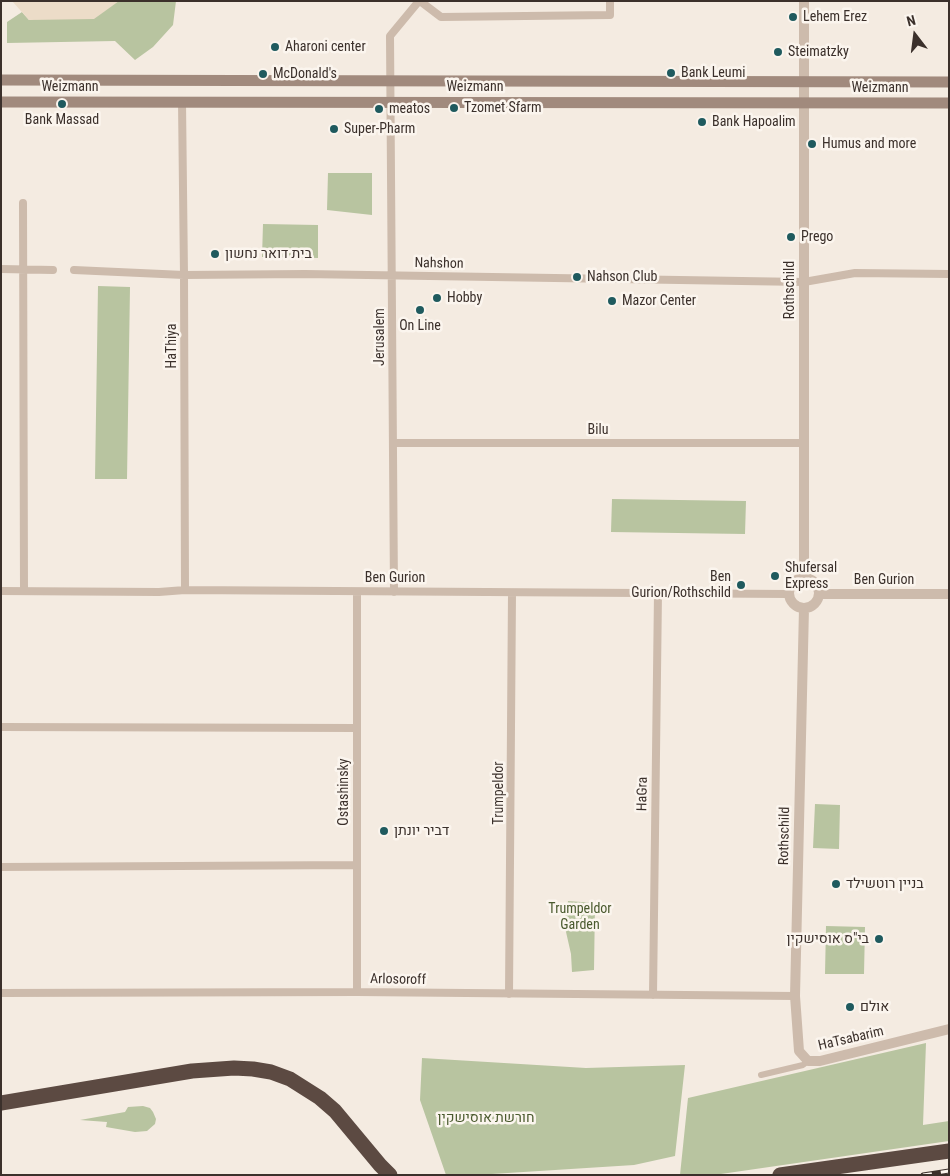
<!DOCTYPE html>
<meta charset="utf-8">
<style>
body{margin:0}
#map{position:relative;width:950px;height:1176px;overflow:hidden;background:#f4ebe1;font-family:"Roboto Condensed",sans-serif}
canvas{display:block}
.frame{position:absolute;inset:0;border:2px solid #3b302b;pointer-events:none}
.north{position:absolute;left:890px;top:10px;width:50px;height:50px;-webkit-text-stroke:4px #fbf5ee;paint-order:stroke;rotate:345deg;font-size:14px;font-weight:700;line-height:20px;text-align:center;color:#3b302b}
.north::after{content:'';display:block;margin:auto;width:18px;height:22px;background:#3b302b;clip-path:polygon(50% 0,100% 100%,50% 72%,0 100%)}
</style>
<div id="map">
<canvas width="950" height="1176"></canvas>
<div class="frame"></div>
<div class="north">N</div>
</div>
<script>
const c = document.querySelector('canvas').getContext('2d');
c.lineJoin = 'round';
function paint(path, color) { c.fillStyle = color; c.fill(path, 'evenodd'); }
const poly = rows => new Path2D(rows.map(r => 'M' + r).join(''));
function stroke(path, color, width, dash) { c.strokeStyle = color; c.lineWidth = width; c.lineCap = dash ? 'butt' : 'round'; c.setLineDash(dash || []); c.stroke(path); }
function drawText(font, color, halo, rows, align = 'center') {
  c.font = font + ' "Roboto Condensed",Heebo,sans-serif'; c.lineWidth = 5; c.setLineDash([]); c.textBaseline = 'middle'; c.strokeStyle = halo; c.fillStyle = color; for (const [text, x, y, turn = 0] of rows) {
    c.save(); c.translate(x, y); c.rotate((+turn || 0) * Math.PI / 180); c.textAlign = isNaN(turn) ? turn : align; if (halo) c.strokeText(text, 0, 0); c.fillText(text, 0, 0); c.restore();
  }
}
paint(poly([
 [114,1,176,1,173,25,153,47,135,60,115,41,7,43,7,22,22,12,29,20],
 [328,173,372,173,372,215,327,210],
 [263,224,318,225,318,258,262,257],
 [98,286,130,287,127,479,95,479],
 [612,499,746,501,745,534,611,532],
 [815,804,840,805,839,849,813,848],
 [568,901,595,903,594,970,572,972,571,954,564,923],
 [826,926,865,927,864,974,825,974],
 [926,1043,923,1125,949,1121,949,1141,714,1175,680,1175,688,1098],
 [422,1058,586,1068,685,1065,675,1156,634,1165,476,1175,446,1175,420,1100],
 [143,1106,150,1108,153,1112,156,1119,155,1124,147,1131,135,1132,106,1127,107,1122,80,1120,125,1112,128,1107]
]), '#b8c4a0');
paint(poly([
 [12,1,119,1,94,19,29,20]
]), '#ecdcc8');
stroke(poly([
 [761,1075,803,1065,808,1061]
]), '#cdbbac', 6);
stroke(poly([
 [420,1,441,17,610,15,610,1],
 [182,102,184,275,185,590],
 [23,203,24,591],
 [1,269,53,270],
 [74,270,184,275,305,274,804,282,855,273,949,274],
 [393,443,804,443],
 [1,591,159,592,185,590,788,594],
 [357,592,357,992],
 [394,592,390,36,419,1],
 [1,727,357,728],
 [1,867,357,865],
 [1,993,357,992,795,996],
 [509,994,512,593],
 [653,995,658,593]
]), '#cdbbac', 8);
stroke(poly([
 '789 593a15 15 0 1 1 30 0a15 15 0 1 1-30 0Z',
 [804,578,804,1],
 [819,594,949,594],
 [804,608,795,996,799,1051,808,1061,820,1061,949,1029]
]), '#cdbbac', 10);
stroke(poly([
 [1,80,949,82],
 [1,102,949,103]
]), '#a18a7d', 11);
stroke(poly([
 [1,1103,192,1071,234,1068,253,1069,271,1072,290,1079,320,1098,335,1111,380,1165,390,1175],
 [780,1175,949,1151]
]), '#5c4a42', 15);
const rail = poly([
 [923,1175,949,1171]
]);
stroke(rail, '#3b302b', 5);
stroke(rail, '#fbf5ee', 3, [9]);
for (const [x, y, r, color] of [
 [793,17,5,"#1f5a5e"],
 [275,47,5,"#1f5a5e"],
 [778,52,5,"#1f5a5e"],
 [671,73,5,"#1f5a5e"],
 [263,74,5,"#1f5a5e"],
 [62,104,5,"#1f5a5e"],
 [454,108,5,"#1f5a5e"],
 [379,109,5,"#1f5a5e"],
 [702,122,5,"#1f5a5e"],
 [334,129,5,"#1f5a5e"],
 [812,144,5,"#1f5a5e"],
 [791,237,5,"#1f5a5e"],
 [215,254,5,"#1f5a5e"],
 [577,277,5,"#1f5a5e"],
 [437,298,5,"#1f5a5e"],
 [612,301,5,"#1f5a5e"],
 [420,310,5,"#1f5a5e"],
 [775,576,5,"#1f5a5e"],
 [741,585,5,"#1f5a5e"],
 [384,831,5,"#1f5a5e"],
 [836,884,5,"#1f5a5e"],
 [879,939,5,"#1f5a5e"],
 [850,1007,5,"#1f5a5e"]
]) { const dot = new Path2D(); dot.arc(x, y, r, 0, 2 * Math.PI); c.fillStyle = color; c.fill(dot); stroke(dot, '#fbf5ee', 2); }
drawText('14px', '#3b302b', '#fbf5ee', [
 ["Lehem Erez",803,17],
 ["Aharoni center",285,47],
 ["Steimatzky",788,52],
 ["Bank Leumi",681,73],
 ["McDonald's",273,74],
 ["Tzomet Sfarm",464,108],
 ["meatos",389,109],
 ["Bank Massad",62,120,"center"],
 ["Bank Hapoalim",712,122],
 ["Super-Pharm",344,129],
 ["Humus and more",822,144],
 ["Prego",801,237],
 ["בית דואר נחשון",225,254],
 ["Nahson Club",587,277],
 ["Hobby",447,298],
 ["Mazor Center",622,301],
 ["On Line",420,326,"center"],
 ["Shufersal",785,568],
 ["Express",785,584],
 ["Ben",731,577,"right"],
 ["Gurion/Rothschild",731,593,"right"],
 ["דביר יונתן",394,831],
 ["בניין רוטשילד",846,884],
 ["בי\"ס אוסישקין",869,939,"right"],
 ["אולם",860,1007]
], 'left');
drawText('14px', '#3b302b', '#fbf5ee', [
 ["Weizmann",70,87],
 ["Weizmann",475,87],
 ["Weizmann",880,88],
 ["Nahshon",439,264,1],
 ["Rothschild",790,290,-90],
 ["Jerusalem",380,337,-90],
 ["HaThiya",172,346,-90],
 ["Bilu",598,430],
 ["Ben Gurion",395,578],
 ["Ben Gurion",884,580],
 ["Ostashinsky",344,792,-90],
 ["Trumpeldor",499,793,-90],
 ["HaGra",643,794,-89],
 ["Rothschild",785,836,-89],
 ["Arlosoroff",398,980,1],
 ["HaTsabarim",851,1039,-13]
]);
drawText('14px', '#4a5a2e', '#fbf5ee', [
 ["Trumpeldor",580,909],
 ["Garden",580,925],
 ["חורשת אוסישקין",486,1118]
]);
</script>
